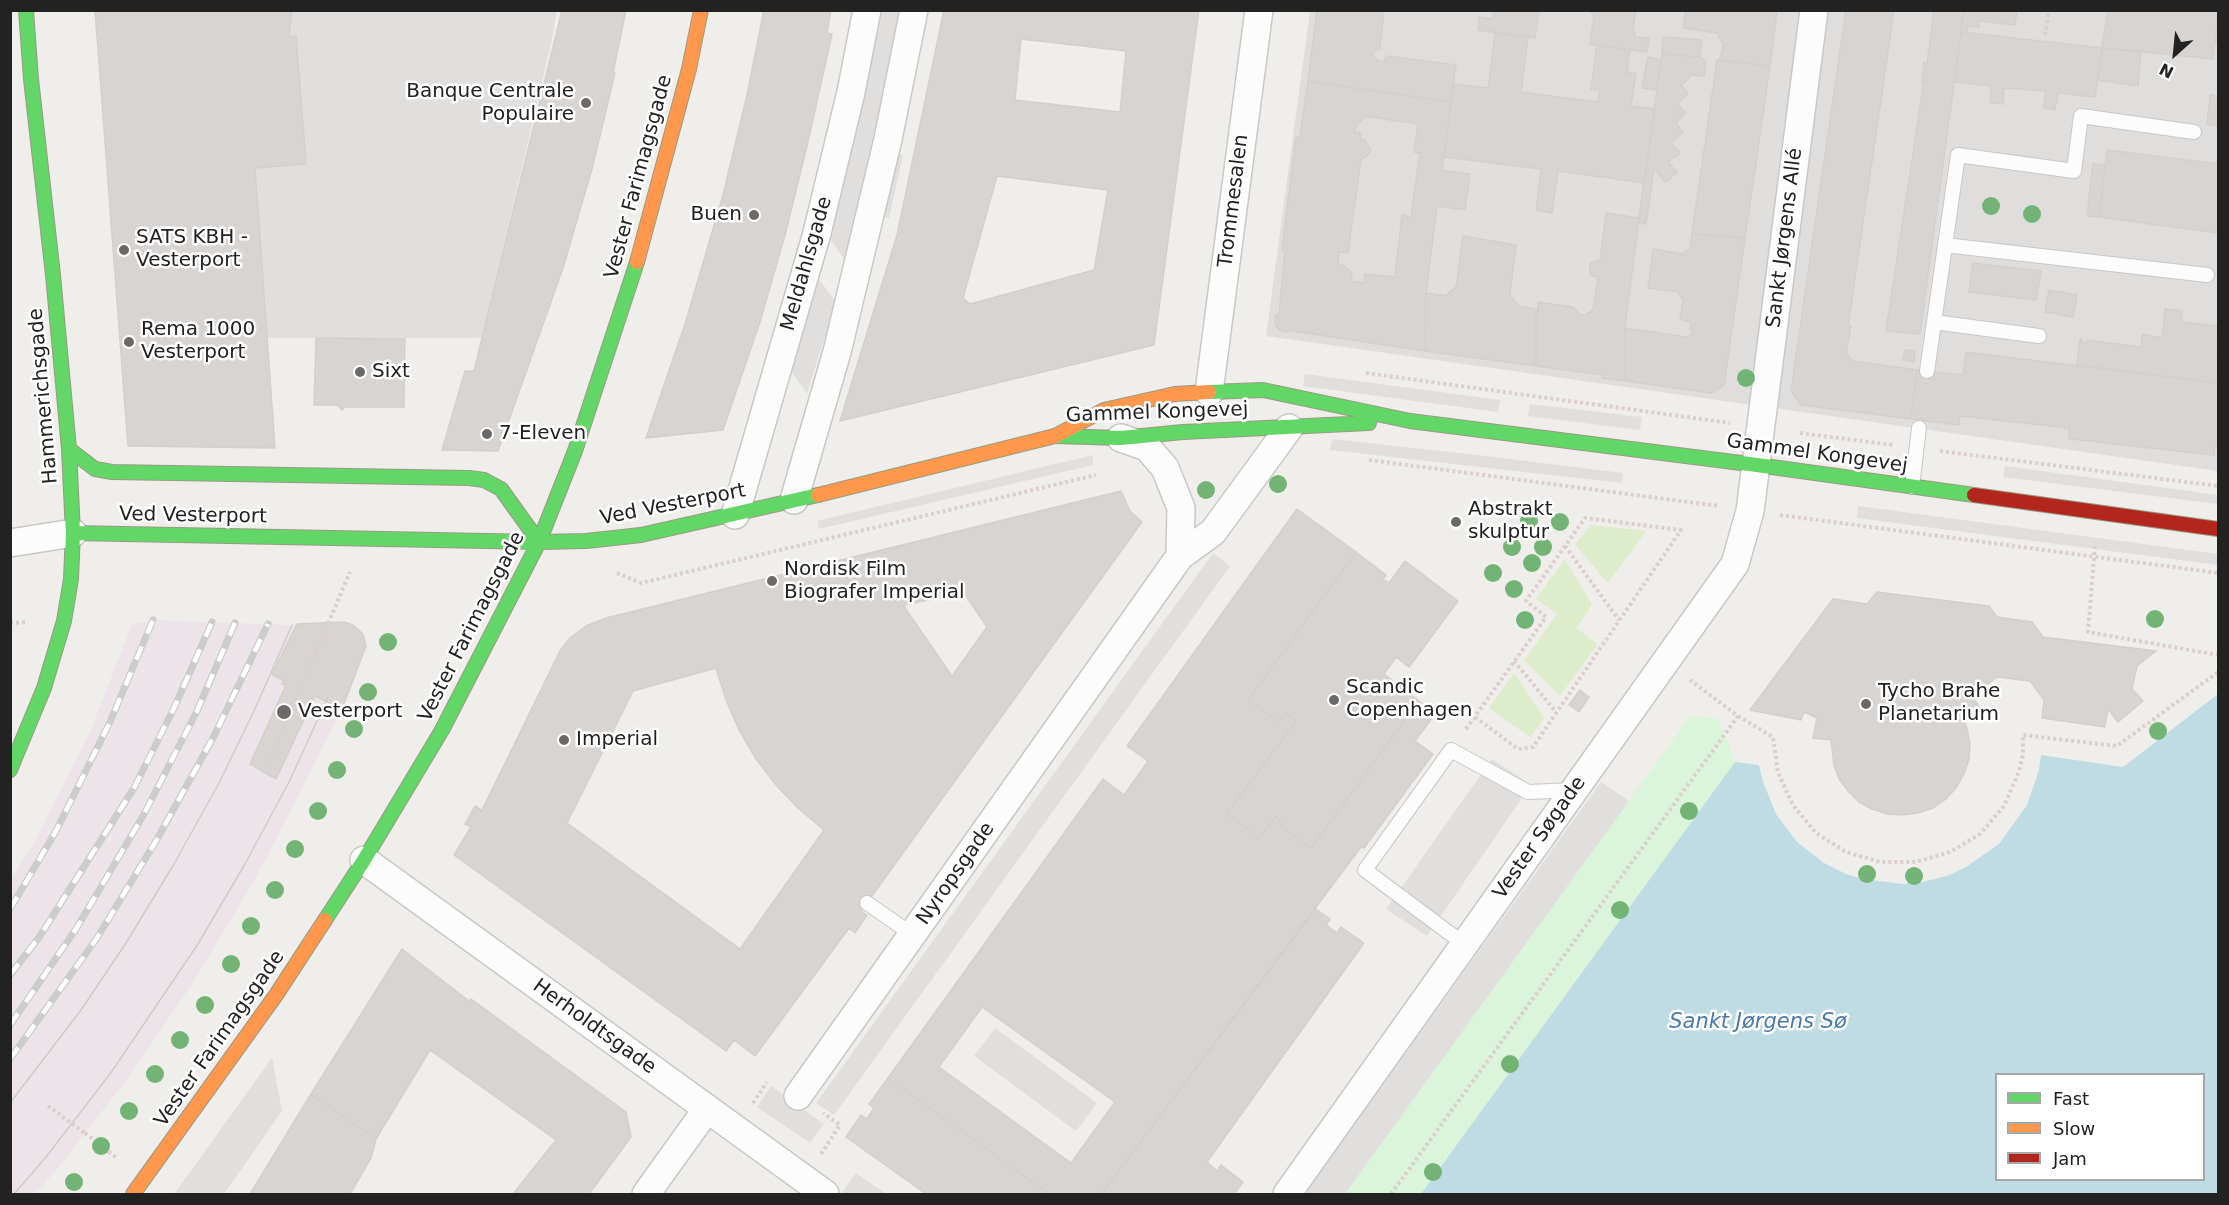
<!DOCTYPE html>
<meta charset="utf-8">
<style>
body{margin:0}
#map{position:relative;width:2229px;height:1205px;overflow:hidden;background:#f0eeeb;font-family:"DejaVu Sans",sans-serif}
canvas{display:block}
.frame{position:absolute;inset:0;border:12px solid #222;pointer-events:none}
.legend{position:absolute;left:1995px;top:1073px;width:210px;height:108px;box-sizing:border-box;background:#fff;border:2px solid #a7a7a7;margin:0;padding:8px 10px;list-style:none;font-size:18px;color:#222}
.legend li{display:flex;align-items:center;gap:12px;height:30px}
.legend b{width:30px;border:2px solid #a7a7a7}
.north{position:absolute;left:2145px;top:24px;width:60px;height:60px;-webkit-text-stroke:4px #fff;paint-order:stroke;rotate:207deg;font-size:16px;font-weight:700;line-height:24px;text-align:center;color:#222}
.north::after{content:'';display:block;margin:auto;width:21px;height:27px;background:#222;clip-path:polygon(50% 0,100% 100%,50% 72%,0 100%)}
</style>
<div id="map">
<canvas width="2229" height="1205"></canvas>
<div class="frame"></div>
<ul class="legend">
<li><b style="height:8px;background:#63d668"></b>Fast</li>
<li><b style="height:8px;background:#ff974d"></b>Slow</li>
<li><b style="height:8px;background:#b3261e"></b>Jam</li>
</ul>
<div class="north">N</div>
</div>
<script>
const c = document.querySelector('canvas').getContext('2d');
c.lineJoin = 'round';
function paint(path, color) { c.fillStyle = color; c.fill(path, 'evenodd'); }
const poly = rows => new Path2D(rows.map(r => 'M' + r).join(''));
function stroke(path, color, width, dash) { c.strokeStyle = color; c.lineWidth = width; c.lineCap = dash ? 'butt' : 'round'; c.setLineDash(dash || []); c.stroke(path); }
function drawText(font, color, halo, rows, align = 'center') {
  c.font = font + ' "DejaVu Sans",sans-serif'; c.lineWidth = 5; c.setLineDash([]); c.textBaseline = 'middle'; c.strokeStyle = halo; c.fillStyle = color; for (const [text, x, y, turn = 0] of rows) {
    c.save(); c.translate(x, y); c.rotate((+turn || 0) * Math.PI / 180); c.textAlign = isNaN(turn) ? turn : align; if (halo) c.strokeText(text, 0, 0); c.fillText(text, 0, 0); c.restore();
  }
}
paint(poly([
 [1310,11,2218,11,2218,471,1266,336]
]), '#dfdedc');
paint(poly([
 [153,620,292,625,303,623,344,622,353,625,363,634,366,646,342,709,294,805,255,879,196,978,131,1074,58,1168,35,1194,11,1194,10,881,33,844,90,732,132,624]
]), '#ede4e9');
paint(poly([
 [1590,525,1646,531,1608,583,1575,545],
 [1565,559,1592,605,1576,628,1598,644,1560,696,1524,660,1557,614,1536,599],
 [1514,673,1544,718,1530,737,1489,708]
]), '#ddeccb');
paint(poly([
 [1691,715,1719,719,1735,762,1421,1194,1345,1194]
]), '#daf5da');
paint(poly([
 [292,11,557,11,552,39,482,338,267,338,255,168,306,163,296,36,289,37],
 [878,11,904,11,848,264,826,234],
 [1791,11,1802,11,1772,216,1763,214],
 [895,153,903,155,889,218,879,216],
 [1444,157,1541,169,1536,210,1551,213,1558,171,1645,183,1639,218,1607,213,1600,261,1594,261,1590,264,1590,273,1593,276,1598,277,1593,310,1585,315,1579,314,1573,307,1538,302,1536,309,1519,306,1510,295,1516,245,1464,236,1456,287,1445,296,1426,293,1437,206,1465,210,1470,174,1442,170],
 [1758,243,1768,244,1752,363,1745,362,1743,359],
 [816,275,836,302,807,393,787,366],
 [1305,374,1500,400,1498,412,1303,386],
 [1530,404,1642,417,1640,430,1528,416],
 [1332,439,1478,455,1623,473,1622,483,1330,450],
 [1093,455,1093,465,819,529,817,521],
 [2005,466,2218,495,2217,504,2003,477],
 [1858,506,2218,554,2218,565,1857,518],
 [1213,553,1230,566,834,1115,816,1103],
 [1492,759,1531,785,1427,936,1386,909],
 [1601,782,1629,801,1345,1194,1304,1194],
 [995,1028,1097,1103,1076,1131,974,1056],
 [272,1058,282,1111,224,1194,174,1194],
 [771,1086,824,1124,810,1143,757,1107],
 [856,1173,886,1194,845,1194,842,1192]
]), '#e0dfde');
paint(poly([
 [2218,694,2218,1194,1421,1194,1735,762,1759,765,1763,782,1776,814,1797,842,1824,863,1846,874,1863,879,1902,884,1923,882,1950,875,1966,867,1999,844,2027,805,2039,770,2041,755,2123,767],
 [1996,1074,2204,1074,2204,1180,1996,1180]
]), '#bfdbe3');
const building = poly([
 [95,10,292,10,289,37,296,36,306,164,255,168,275,448,128,446,95,10],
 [562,10,626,10,613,73,615,73,592,169,563,268,498,451,442,450,465,371,474,371,562,10],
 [764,10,831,10,827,33,832,34,807,146,785,235,760,322,723,430,646,438,685,324,723,195,747,95,764,10],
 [944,10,1199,10,1154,345,840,421,897,235,944,10],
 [1021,39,1126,51,1120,112,1015,100,1021,39],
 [997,176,1108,190,1094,270,970,304,963,298,997,176],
 [1317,10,1384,10,1380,48,1372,54,1378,61,1385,61,1386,56,1456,65,1451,102,1308,81,1317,10],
 [1496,10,1539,10,1535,38,1478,30,1479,17,1491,19,1496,10],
 [1589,10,1636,10,1633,28,1636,37,1649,38,1647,52,1590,44,1594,16,1589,10],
 [1686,10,1777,10,1770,66,1720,60,1723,44,1717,33,1683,28,1686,10],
 [1846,10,1894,10,1848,326,1851,326,1846,353,1853,361,1917,370,1911,419,1801,405,1791,391,1846,10],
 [1934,10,1964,10,1920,334,1886,331,1924,81,1922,82,1924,62,1927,63,1934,10],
 [1964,10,2017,10,2015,25,1979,21,1979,27,1968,26,1967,33,1961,32,1964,10],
 [2108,10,2218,10,2213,59,2102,48,2108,10],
 [2218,20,2218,42,2215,42,2218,20],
 [1961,32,2102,48,2095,97,2058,93,2055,110,2044,108,2046,91,2004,88,2003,104,1990,103,1992,86,1955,82,1961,32],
 [1495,33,1528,37,1521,92,1598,102,1600,90,1591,89,1597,45,1630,50,1627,72,1636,74,1631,106,1655,109,1645,183,1558,171,1552,213,1536,210,1541,169,1444,157,1454,84,1488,88,1495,33],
 [1663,37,1702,40,1700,57,1662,54,1663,37],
 [2102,48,2141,51,2138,86,2098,80,2102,48],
 [1662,54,1700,57,1706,61,1704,76,1690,75,1690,77,1681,85,1688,94,1677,103,1685,113,1676,123,1683,132,1671,143,1679,152,1679,154,1668,162,1677,173,1665,182,1654,168,1646,224,1638,223,1662,54],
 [1648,57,1661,60,1656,90,1642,88,1648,57],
 [1717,60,1770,66,1745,238,1692,234,1717,60],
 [1308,81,1451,102,1442,170,1470,174,1465,210,1437,206,1426,293,1425,351,1292,331,1292,329,1287,332,1279,330,1275,324,1276,315,1279,314,1285,251,1282,250,1296,137,1300,138,1308,81],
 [1364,116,1418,124,1414,152,1420,153,1411,217,1402,215,1395,277,1365,274,1364,283,1351,281,1352,273,1345,266,1338,265,1339,252,1348,253,1361,159,1367,156,1371,150,1364,139,1360,139,1361,133,1355,132,1355,128,1364,116],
 [2210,95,2218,96,2218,126,2207,124,2210,95],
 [2107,150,2218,164,2218,233,2099,217,2107,150],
 [2093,164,2105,165,2099,217,2087,216,2093,164],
 [1606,213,1639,218,1625,328,1625,381,1602,378,1603,375,1536,366,1538,302,1573,307,1579,314,1585,315,1593,310,1598,277,1592,276,1590,273,1590,264,1594,261,1600,261,1606,213],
 [1692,234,1745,238,1724,385,1711,393,1625,381,1625,328,1687,337,1693,334,1690,329,1691,322,1680,319,1683,300,1678,292,1648,288,1653,249,1683,254,1690,248,1692,234],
 [1463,236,1516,245,1510,295,1519,306,1536,309,1536,366,1425,351,1426,293,1445,296,1456,287,1463,236],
 [1973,263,2041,271,2036,300,1969,292,1973,263],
 [2049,290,2077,295,2073,317,2045,312,2049,290],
 [2165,309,2182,311,2181,322,2218,326,2217,358,2218,359,2218,383,2077,365,2080,339,2082,339,2082,342,2087,343,2087,340,2141,347,2142,334,2162,338,2165,309],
 [316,338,405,339,404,407,345,407,342,410,337,405,314,405,316,338],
 [1905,350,1915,351,1914,362,1903,360,1905,350],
 [1966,352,2218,383,2218,447,2215,446,2214,455,2071,439,2069,438,2069,428,1960,416,1959,425,1911,419,1917,370,1963,375,1966,352],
 [1121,491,1130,511,1142,522,861,911,867,915,855,933,849,928,755,1056,734,1040,726,1051,454,855,471,827,465,824,475,806,480,809,481,812,560,651,570,638,586,626,606,618,1121,491],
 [964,593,987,627,952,676,903,605,964,593],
 [716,668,726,700,739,730,756,759,776,785,799,809,824,830,740,949,567,823,633,691,716,668],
 [1297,509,1356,552,1248,700,1279,722,1286,713,1296,721,1227,814,1259,838,1276,816,1281,820,1278,824,1311,848,1419,701,1436,713,1415,741,1433,754,1364,848,1361,847,1101,1194,1049,1194,888,1078,1103,779,1124,795,1148,761,1127,746,1297,509],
 [982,1007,1115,1102,1071,1163,939,1067,982,1007],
 [1356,552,1386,575,1383,579,1389,583,1405,561,1458,601,1409,667,1396,657,1384,674,1419,701,1311,848,1278,824,1281,820,1276,816,1259,838,1227,814,1296,721,1286,713,1279,722,1248,700,1356,552],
 [1877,592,1989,606,1997,617,2032,622,2043,637,2156,651,2137,666,2132,689,2143,701,2118,722,2108,709,2105,727,2042,718,2044,700,2030,681,1997,677,1984,687,1980,682,1970,692,1979,707,1964,717,1970,743,1969,759,1964,774,1956,788,1946,799,1933,808,1918,813,1902,815,1887,814,1872,809,1859,802,1848,791,1839,779,1834,765,1831,740,1813,738,1817,718,1804,712,1801,720,1750,710,1833,599,1867,604,1877,592],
 [344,622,353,625,363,634,366,646,342,709,315,696,276,779,250,764,286,685,282,684,284,681,272,674,297,624,344,622],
 [1580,690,1589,697,1579,712,1569,705,1580,690],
 [1316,909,1330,919,1326,925,1337,933,1341,927,1364,943,1207,1162,1217,1171,1221,1165,1243,1182,1234,1194,1101,1194,1316,909],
 [402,949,469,1001,471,999,626,1112,631,1137,589,1194,513,1194,556,1140,430,1050,376,1139,311,1094,402,949],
 [888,1078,1049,1194,926,1194,846,1137,861,1115,867,1119,874,1108,869,1104,888,1078],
 [311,1094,376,1139,371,1158,350,1194,250,1194,311,1094]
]);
paint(building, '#d7d4d2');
stroke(building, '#d3d0cc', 1.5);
const lane = poly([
 [1945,245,2207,275],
 [1934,322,2039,336],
 [1927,371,1958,155,2074,171,2081,116,2194,132],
 [1912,487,1919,428],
 [867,903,913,935],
 [1464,944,1365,870,1451,750,1528,792,1574,790]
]);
const street = poly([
 [1209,392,1259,10],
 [1121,438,1147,447,1165,468,1181,508,1180,556],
 [794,500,837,352,888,139,914,10],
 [735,515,817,233,851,92,867,10],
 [10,543,73,533],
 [364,860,825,1194],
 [798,1096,1180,556,1213,532,1289,428],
 [646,1194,707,1109],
 [1287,1194,1735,564,1750,511,1814,10]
]);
const fast = poly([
 [1209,392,1263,390,1410,421,1757,465,1974,495],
 [1055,436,1121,438,1183,432,1369,423],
 [69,449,95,469,112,472,469,478,484,480,501,489,539,542],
 [73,533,539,542,586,541,641,535,818,495],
 [10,770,44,688,64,621,71,579,73,533,69,449,53,275,31,79,26,10],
 [325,920,364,860,442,730,539,542,575,451,637,262]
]);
const slow = poly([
 [637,262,689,69,701,10],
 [818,495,1055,436,1104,410,1175,394,1209,392],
 [133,1194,276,995,325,920]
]);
const jam = poly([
 [1974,495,2218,529]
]);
stroke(lane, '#c9c8c7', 16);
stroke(street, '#c9c8c7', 30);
stroke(fast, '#999a82', 16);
stroke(slow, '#999a82', 16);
stroke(jam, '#999a82', 16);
stroke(poly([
 [2045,35,2049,10],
 [1366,373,1730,423],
 [1800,433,1893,445],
 [1940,451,2218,486],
 [1369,460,1719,506],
 [1780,515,2218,573],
 [1565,546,1619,620],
 [2095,546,2088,632,2218,655],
 [617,573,641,583,1096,475],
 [10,623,28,622],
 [1514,661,1556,712],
 [1738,716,1773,737,1778,773,1793,805,1816,833,1846,852,1880,862,1916,862,1950,852,1980,834,2004,806,2018,774,2023,755,2023,735,2117,746,2218,672],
 [1466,729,1546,617,1526,601,1585,518,1681,530,1533,747,1518,749,1475,717],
 [267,767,350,572],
 [753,1103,767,1082],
 [85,1133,118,1159],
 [821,1154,840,1125,823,1113],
 [1391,1194,1738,716,1690,680]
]), '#dccecd', 4, [3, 3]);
stroke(lane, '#fdfcfc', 14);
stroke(street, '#fdfcfc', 27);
stroke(fast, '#63d668', 14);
stroke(slow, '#ff974d', 14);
stroke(jam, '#b3261e', 14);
stroke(poly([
 [10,1103,81,1010,126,943,174,864,219,783,254,711,292,625],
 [14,1194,46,1157,110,1074,198,944,245,864,289,782,328,697]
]), '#ccc', 1.5);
const rail = poly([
 [10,909,56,831,110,722,153,620],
 [10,975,40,936,134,788,174,708,212,622],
 [10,1025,76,929,143,816,197,711,235,623],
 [10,1059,97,938,156,841,214,736,268,624]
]);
stroke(rail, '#ccc', 7);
stroke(rail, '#fff', 4.5, [14]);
stroke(poly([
 [48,1106,85,1133]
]), '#dccecd', 4, [3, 3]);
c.fillStyle = '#73b476';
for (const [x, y] of [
 [1991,206],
 [2032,214],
 [1746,378],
 [1278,484],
 [1206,490],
 [1529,521],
 [1560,522],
 [1512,547],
 [1543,547],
 [1532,563],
 [1493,573],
 [1514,589],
 [2155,619],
 [1525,620],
 [388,642],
 [368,692],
 [354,729],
 [2158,731],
 [337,770],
 [318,811],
 [1689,811],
 [295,849],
 [1867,874],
 [1914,876],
 [275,890],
 [1620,910],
 [251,926],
 [231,964],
 [205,1005],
 [180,1040],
 [1510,1064],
 [155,1074],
 [129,1111],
 [101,1146],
 [1433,1172],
 [74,1182]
]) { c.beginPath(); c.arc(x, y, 9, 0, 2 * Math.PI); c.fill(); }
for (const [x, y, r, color] of [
 [586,103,6,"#6a6968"],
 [754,215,6,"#6a6968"],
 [124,250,6,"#6a6968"],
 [129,342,6,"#6a6968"],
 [360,372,6,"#6a6968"],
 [487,434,6,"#6a6968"],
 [1456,522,6,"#6a6968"],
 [772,581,6,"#6a6968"],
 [1334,700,6,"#6a6968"],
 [1866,704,6,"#6a6968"],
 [284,712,8,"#6a6968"],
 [564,740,6,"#6a6968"]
]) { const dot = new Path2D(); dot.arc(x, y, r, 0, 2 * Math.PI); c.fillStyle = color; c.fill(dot); stroke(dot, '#fff', 2); }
drawText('20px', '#222', '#fff', [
 ["Banque Centrale",574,92,"right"],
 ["Populaire",574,115,"right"],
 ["Buen",742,215,"right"],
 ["SATS KBH -",136,238],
 ["Vesterport",136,261],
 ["Rema 1000",141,330],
 ["Vesterport",141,353],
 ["Sixt",372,372],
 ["7-Eleven",499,434],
 ["Abstrakt",1468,510],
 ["skulptur",1468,533],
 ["Nordisk Film",784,570],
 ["Biografer Imperial",784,593],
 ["Scandic",1346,688],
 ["Copenhagen",1346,711],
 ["Tycho Brahe",1878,692],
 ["Planetarium",1878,715],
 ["Vesterport",298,712],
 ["Imperial",576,740]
], 'left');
drawText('20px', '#222', '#fff', [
 ["Vester Farimagsgade",639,177,-75],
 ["Trommesalen",1234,201,-83],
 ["Sankt Jørgens Allé",1785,238,-83],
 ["Meldahlsgade",807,264,-74],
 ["Hammerichsgade",44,396,-95],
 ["Gammel Kongevej",1157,413,-2],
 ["Gammel Kongevej",1817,454,8],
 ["Ved Vesterport",673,505,-11],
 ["Ved Vesterport",193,516,1],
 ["Vester Farimagsgade",472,627,-63],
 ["Vester Søgade",1540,838,-55],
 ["Nyropsgade",956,874,-55],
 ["Herholdtsgade",594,1027,36],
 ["Vester Farimagsgade",220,1039,-55]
]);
drawText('italic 21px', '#4a7aab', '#fff', [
 ["Sankt Jørgens Sø",1758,1023]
]);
</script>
